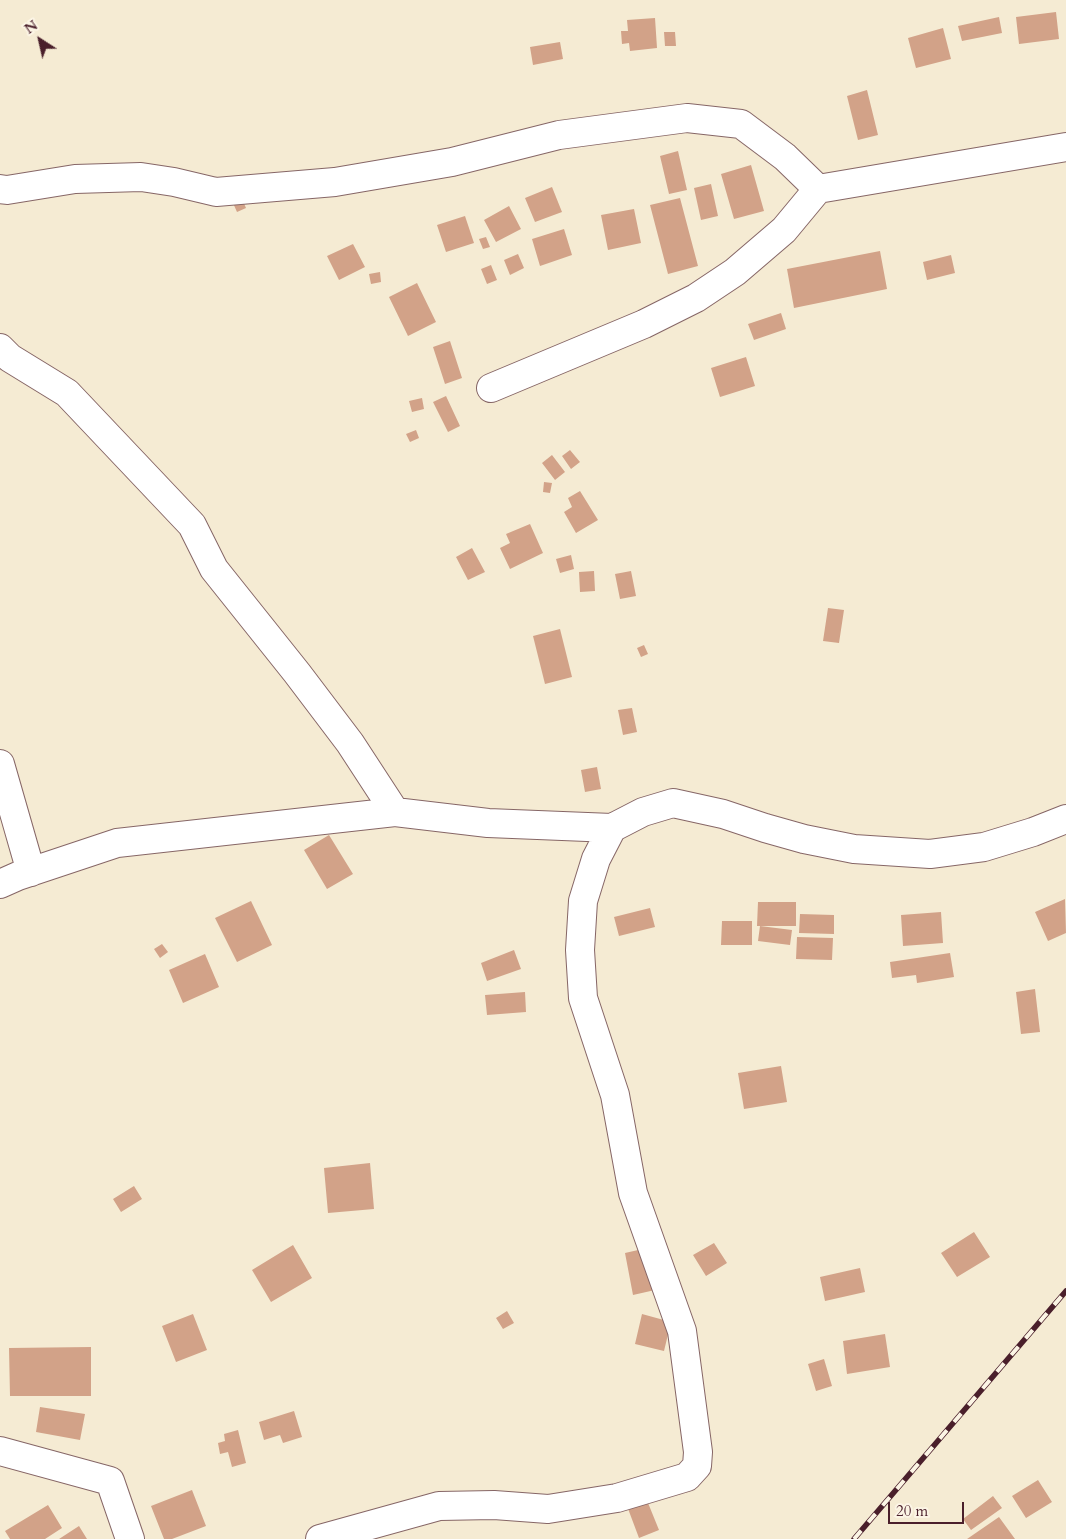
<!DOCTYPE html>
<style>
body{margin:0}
#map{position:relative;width:1066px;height:1539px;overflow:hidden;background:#f5ebd3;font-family:Cardo,serif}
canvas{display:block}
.north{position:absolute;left:15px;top:15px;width:50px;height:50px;-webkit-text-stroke:4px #fcf5e5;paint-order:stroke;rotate:325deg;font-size:14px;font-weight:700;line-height:20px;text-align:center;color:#4a1f2b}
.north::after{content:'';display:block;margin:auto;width:18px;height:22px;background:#4a1f2b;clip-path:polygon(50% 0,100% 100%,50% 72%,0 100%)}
.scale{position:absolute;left:888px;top:1502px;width:76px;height:22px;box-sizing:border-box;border:2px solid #4a1f2b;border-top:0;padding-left:6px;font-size:15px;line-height:18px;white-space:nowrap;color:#4a1f2b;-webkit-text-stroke:4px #fcf5e5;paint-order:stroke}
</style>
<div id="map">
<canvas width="1066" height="1539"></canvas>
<div class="north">N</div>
<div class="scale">20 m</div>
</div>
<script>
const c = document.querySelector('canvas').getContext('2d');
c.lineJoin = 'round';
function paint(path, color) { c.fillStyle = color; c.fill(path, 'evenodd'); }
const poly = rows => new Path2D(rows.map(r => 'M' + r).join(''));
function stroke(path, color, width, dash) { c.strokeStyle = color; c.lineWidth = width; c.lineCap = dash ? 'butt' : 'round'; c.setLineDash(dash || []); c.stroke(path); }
paint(poly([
 [1056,12,1059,39,1019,44,1016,17],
 [999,17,1002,33,962,41,958,26],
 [655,18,657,48,630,51,629,43,622,44,621,31,628,31,627,20],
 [943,28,951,59,916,68,908,38],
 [664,32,675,32,676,46,665,46],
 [560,42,563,59,533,65,530,47],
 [867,90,878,135,858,140,847,96],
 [678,151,687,190,669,194,660,156],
 [751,165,764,211,734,219,721,174],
 [711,184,718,216,701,220,694,188],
 [552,187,562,212,535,222,525,198],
 [680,198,698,266,668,274,650,205],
 [242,199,246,208,237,212,233,203],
 [509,206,521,229,496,242,484,220],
 [634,209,641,243,608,250,601,215],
 [465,216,474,243,446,252,437,225],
 [564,229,572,255,540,266,532,239],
 [486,237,490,247,483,249,479,239],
 [353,244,365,267,339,280,327,256],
 [880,251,887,289,794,308,787,269],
 [518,254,524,268,510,275,504,260],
 [951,255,955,273,927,280,923,262],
 [491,265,497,280,487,284,481,269],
 [380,272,381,282,371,284,369,274],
 [417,283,436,322,408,336,389,297],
 [781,313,786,329,754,340,748,324],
 [450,341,462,378,445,384,433,347],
 [746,357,755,386,720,397,711,368],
 [446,396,460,426,448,432,433,402],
 [422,398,424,409,412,412,409,401],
 [416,430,419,438,410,442,406,434],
 [570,450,580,462,571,469,562,456],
 [552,455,565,472,555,480,542,463],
 [544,482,552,483,550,493,543,492],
 [580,491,598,520,576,533,564,512,572,507,568,498],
 [530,524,543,553,510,569,500,548,510,543,506,534],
 [472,548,485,572,468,580,456,557],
 [571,555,574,569,560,573,556,559],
 [594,571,595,591,580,592,579,572],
 [631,571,636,596,620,599,615,574],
 [828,608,844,610,839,643,823,641],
 [560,629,572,677,545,684,533,636],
 [644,645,648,654,641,657,637,648],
 [632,708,637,732,623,735,618,710],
 [597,767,601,789,585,792,581,770],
 [329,835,353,874,327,889,304,850],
 [1065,899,1066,933,1048,941,1035,912],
 [251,901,272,945,237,962,215,918],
 [758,902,796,902,796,926,757,926],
 [650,908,655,927,619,936,614,917],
 [941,912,943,943,903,946,901,915],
 [800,914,834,915,834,934,799,933],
 [722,921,752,921,752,945,721,945],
 [760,926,792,930,790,945,758,941],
 [797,937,833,938,832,960,796,959],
 [162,944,168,952,160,958,154,949],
 [514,950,521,969,487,981,481,963],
 [950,953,954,977,917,983,916,975,892,978,890,962],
 [205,954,219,987,183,1003,169,970],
 [1035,989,1040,1032,1021,1034,1016,992],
 [525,992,526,1012,487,1015,485,995],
 [781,1066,787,1102,744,1109,738,1073],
 [370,1163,374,1209,328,1213,324,1168],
 [134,1186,142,1199,121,1212,113,1199],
 [974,1232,990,1257,957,1277,941,1253],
 [714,1243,727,1263,706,1276,693,1255],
 [293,1245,312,1278,271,1302,252,1270],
 [647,1248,655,1290,633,1295,625,1253],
 [860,1268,865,1292,825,1301,820,1277],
 [507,1311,514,1323,503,1329,496,1318],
 [193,1314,207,1350,176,1362,162,1326],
 [642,1314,671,1322,664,1351,635,1344],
 [885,1334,890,1367,847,1374,843,1341],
 [91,1347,91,1396,10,1396,9,1348],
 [824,1359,832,1386,816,1391,808,1364],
 [40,1407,85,1414,80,1440,36,1432],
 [294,1411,302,1437,283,1443,280,1435,264,1440,259,1422],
 [238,1430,246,1463,232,1467,228,1452,220,1454,218,1443,225,1441,224,1434],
 [1038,1480,1052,1502,1026,1518,1012,1496],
 [192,1490,206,1526,172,1539,164,1539,151,1506],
 [993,1496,1002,1508,971,1530,963,1519],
 [646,1498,659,1530,639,1538,627,1506],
 [48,1505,62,1528,45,1539,10,1539,5,1531],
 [999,1517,1015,1539,967,1539],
 [79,1526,87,1539,59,1539]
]), '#d2a288');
const minor = poly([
 [0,189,7,190,75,179,141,177,174,182,216,192,335,182,452,162,559,135,687,118,741,124,785,157,818,189,1066,147],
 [0,348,10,358,67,393,192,525,214,569,297,673,350,743,395,812],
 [491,388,644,324,696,298,735,272,784,230,818,189],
 [0,764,31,872],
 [0,884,18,876,117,843,395,812,488,823,612,828],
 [0,1451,110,1481,130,1539],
 [320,1539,439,1506,494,1505,548,1509,617,1498,687,1477,697,1466,698,1452,682,1331,633,1193,615,1095,583,998,580,950,583,901,596,859,612,828,643,812,673,803,723,814,765,828,804,839,854,849,930,854,984,847,1033,832,1066,819]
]);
stroke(minor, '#866666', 30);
stroke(minor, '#fff', 28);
const rail = poly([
 [854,1539,1066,1291]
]);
stroke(rail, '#4a1f2b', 5.5);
stroke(rail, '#fcf5e5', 4, [11]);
</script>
